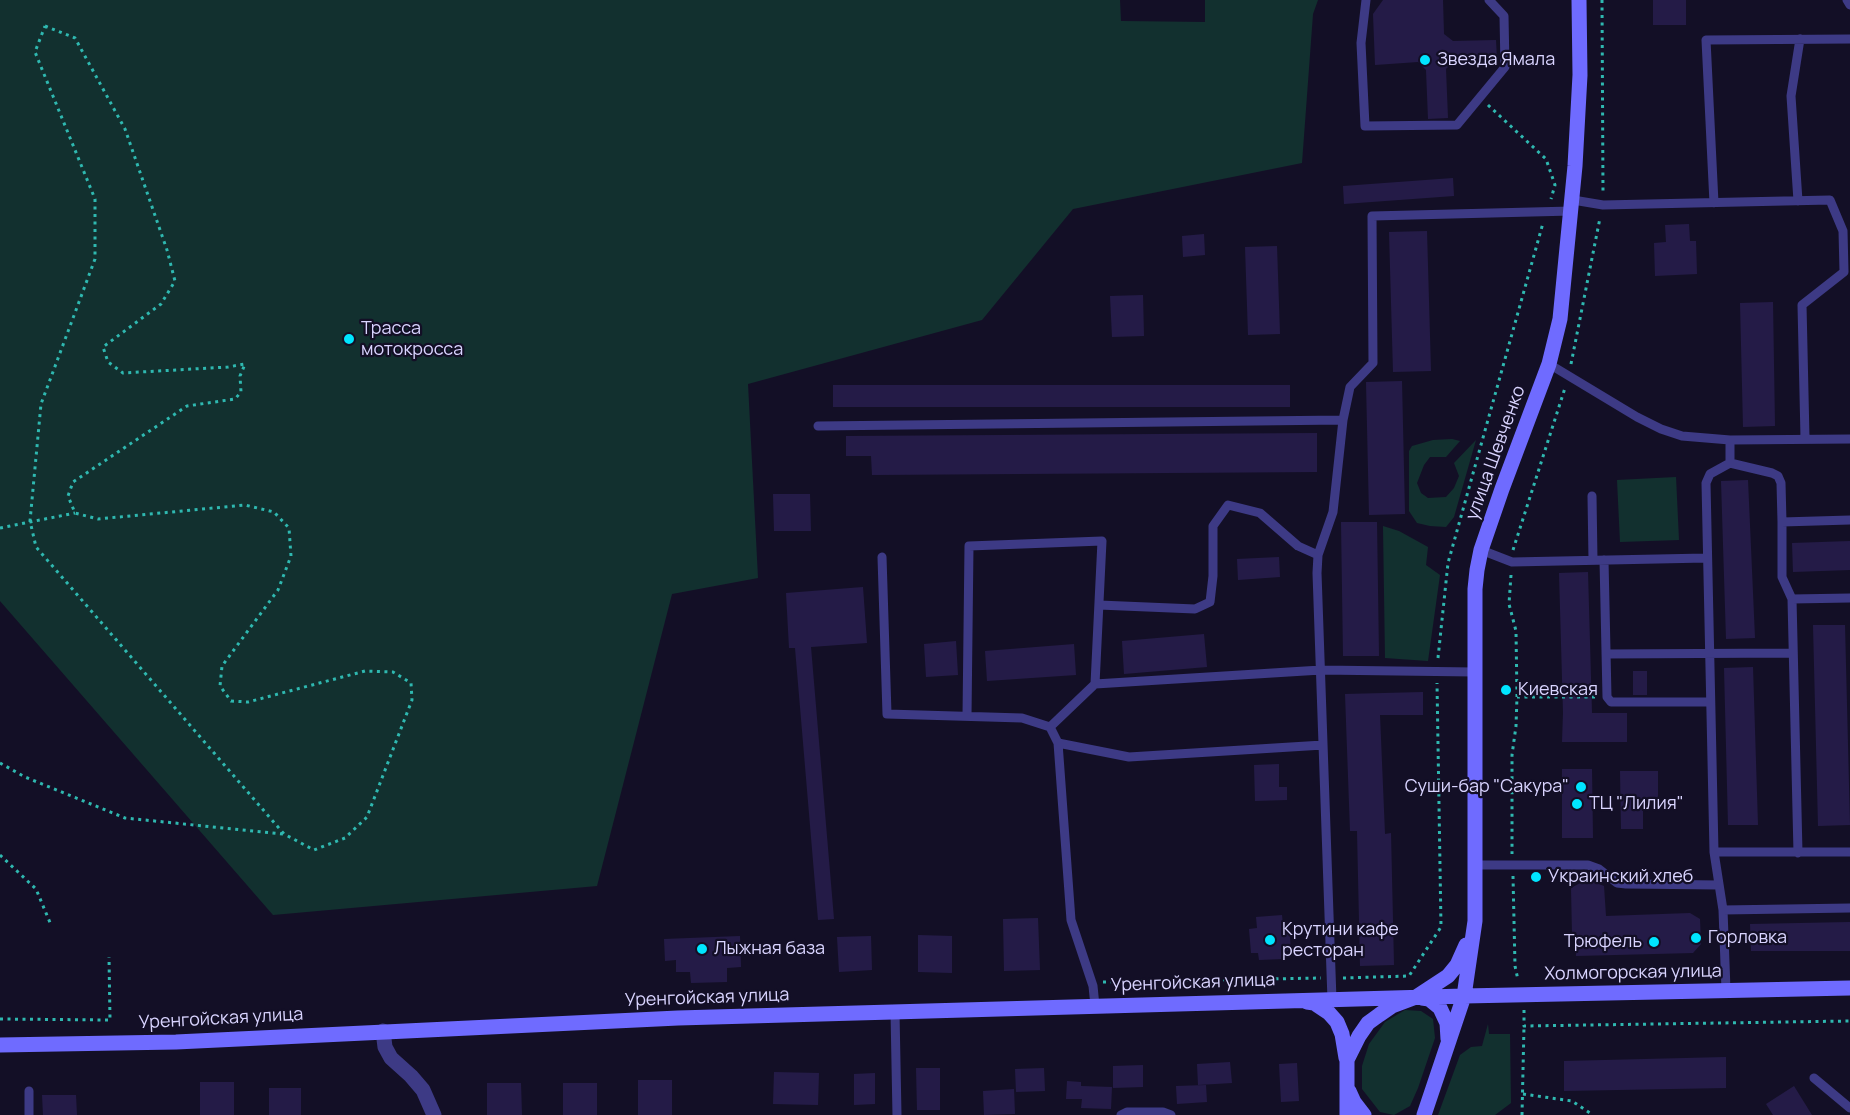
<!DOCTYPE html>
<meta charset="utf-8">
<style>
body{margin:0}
canvas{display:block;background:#130f26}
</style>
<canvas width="1850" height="1115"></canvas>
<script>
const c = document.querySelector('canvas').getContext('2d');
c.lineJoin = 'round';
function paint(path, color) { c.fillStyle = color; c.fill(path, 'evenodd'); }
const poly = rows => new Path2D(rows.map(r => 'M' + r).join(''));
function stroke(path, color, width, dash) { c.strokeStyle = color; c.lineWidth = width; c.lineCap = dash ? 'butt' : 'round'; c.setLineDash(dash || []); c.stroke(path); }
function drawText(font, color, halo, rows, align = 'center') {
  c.font = font + ' Manrope,sans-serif'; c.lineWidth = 4.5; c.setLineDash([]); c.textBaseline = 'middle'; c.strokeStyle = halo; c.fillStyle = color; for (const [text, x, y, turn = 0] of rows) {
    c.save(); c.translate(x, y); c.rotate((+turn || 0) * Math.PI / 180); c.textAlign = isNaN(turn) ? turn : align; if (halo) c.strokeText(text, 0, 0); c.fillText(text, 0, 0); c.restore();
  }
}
paint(poly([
 [0,0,1120,0,1121,21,1205,22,1205,0,1318,0,1313,14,1302,163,1073,209,982,320,748,384,758,578,672,594,597,886,273,915,0,601],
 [1452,439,1460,441,1446,457,1430,457,1424,465,1417,483,1421,493,1428,498,1446,497,1454,488,1459,476,1454,463,1476,440,1454,517,1446,527,1430,526,1417,523,1409,511,1409,451,1412,446,1433,440],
 [1676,477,1679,540,1620,542,1617,480],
 [1383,526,1399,531,1428,547,1426,565,1440,575,1428,661,1385,658],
 [1405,1010,1421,1011,1433,1019,1435,1038,1418,1088,1410,1106,1394,1115,1380,1112,1362,1089,1362,1066,1369,1044,1385,1022],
 [1488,1024,1489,1034,1510,1034,1511,1103,1495,1115,1438,1115,1460,1055,1471,1047,1482,1046]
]), '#12302f');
paint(poly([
 [1383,0,1443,0,1444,34,1453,41,1496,40,1497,59,1454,61,1446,69,1448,118,1428,119,1426,70,1418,62,1375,65,1373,14],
 [1653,0,1686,0,1686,25,1653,25],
 [1453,178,1454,196,1344,204,1343,186],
 [1689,224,1690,241,1696,241,1697,274,1655,276,1654,243,1666,242,1665,225],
 [1427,231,1431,371,1393,372,1389,232],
 [1204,234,1205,255,1183,257,1182,236],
 [1277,246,1280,334,1248,335,1245,247],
 [1143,295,1144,336,1112,337,1110,296],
 [1773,302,1775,426,1743,427,1740,303],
 [1402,381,1405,514,1369,515,1366,382],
 [833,385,1290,385,1290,407,833,407],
 [1317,433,1317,472,872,475,871,456,846,456,846,436],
 [1748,480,1755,638,1726,639,1721,481],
 [773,494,810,494,811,531,774,531],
 [1341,522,1377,522,1379,656,1343,656],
 [1850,541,1850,570,1793,572,1792,543],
 [1279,557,1280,577,1238,580,1237,559],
 [1588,572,1592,713,1627,713,1627,742,1562,742,1563,713,1559,573],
 [863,587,867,643,811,647,834,919,818,920,795,648,789,648,786,593],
 [1813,625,1845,625,1850,825,1818,826],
 [1204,634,1207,667,1124,674,1122,641],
 [956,641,958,675,926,677,924,644],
 [1074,644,1076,675,987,681,985,651],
 [1753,667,1758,825,1728,825,1724,668],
 [1633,671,1647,671,1647,695,1633,695],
 [1423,692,1423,715,1380,715,1385,834,1391,833,1394,965,1360,966,1357,831,1350,831,1345,694],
 [1279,764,1279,787,1287,787,1287,800,1255,801,1254,765],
 [1562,769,1592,769,1593,838,1562,838],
 [1620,771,1658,771,1658,799,1643,799,1643,829,1621,829],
 [1584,881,1591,881,1604,886,1606,916,1690,913,1700,919,1701,944,1693,953,1576,956,1576,935,1572,934,1571,888],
 [1282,915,1283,925,1289,924,1291,951,1282,951,1283,959,1259,960,1258,953,1251,953,1249,929,1257,928,1256,917],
 [1038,918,1040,970,1004,971,1003,919],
 [1850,922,1850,951,1751,951,1750,924],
 [918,935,952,936,952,973,918,972],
 [740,936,741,967,727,968,727,982,691,983,690,972,676,972,676,960,665,961,664,939],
 [871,936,872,970,839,972,837,937],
 [1726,1057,1726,1088,1564,1091,1564,1061],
 [1230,1062,1232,1083,1198,1085,1197,1064],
 [1297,1063,1299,1101,1281,1102,1279,1064],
 [1143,1065,1143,1087,1113,1088,1113,1066],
 [916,1068,940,1068,940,1110,917,1110],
 [1044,1068,1045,1091,1016,1092,1015,1069],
 [774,1072,819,1073,818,1105,773,1104],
 [875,1073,875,1104,854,1105,854,1074],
 [638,1080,672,1080,672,1115,638,1115],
 [1067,1081,1081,1082,1081,1086,1112,1087,1111,1109,1081,1108,1082,1099,1066,1099],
 [200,1082,234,1082,234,1115,200,1115],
 [487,1083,521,1083,522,1115,487,1115],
 [563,1083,597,1083,597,1115,563,1115],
 [1206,1085,1207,1102,1177,1104,1176,1086],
 [1794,1086,1812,1115,1773,1115,1766,1104],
 [269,1088,301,1088,301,1115,269,1115],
 [1014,1089,1015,1114,984,1115,983,1091],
 [42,1095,76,1095,77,1115,43,1115]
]), '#241b47');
stroke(poly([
 [1602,0,1603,193],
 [45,26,75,38,125,129,167,250,175,281,161,304,103,347,108,362,123,373,228,367,245,364,240,376,241,392,235,399,187,406,73,482,68,496,75,513,98,519,245,505,274,512,289,528,291,556,278,590,222,666,220,686,231,701,248,702,365,671,393,672,411,683,412,700,367,817,345,838,314,850,284,834,36,547,30,521,41,404,95,259,95,199,35,52,45,26],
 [1488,105,1546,159,1555,185,1551,199],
 [1571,364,1600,218],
 [0,528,75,513],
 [1513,550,1565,388],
 [1511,575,1509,604,1516,631,1517,697,1516,726,1512,755,1512,854],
 [1438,658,1448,563,1543,223],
 [1517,697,1596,697],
 [0,763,25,777,125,818,283,834],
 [0,855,36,889,51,925],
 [1513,876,1515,966,1518,980],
 [1343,978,1409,976,1441,927,1437,683],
 [1103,982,1321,978],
 [1524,1010,1524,1026,1850,1021],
 [0,1019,110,1020,109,957],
 [1523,1094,1572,1101,1593,1115],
 [1522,1115,1524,1026]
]), '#2fb8b0', 3, [3, 4.5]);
stroke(poly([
 [1366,0,1361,43,1365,126,1457,125,1505,67,1504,16,1489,0],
 [1847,0,1850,5],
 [1573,200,1603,205,1830,200,1843,231,1844,272,1802,305,1805,438],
 [1798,201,1791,96,1800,39],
 [1714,203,1706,40,1850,39],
 [1549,364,1637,417,1661,429,1682,436,1730,440,1850,439],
 [818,426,1343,420],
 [1730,440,1730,463,1772,473,1778,476,1781,483,1782,522],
 [1730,463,1710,474,1706,483,1714,852,1850,852],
 [1592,496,1593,560],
 [1481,550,1512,562,1706,558],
 [882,557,887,714,1022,718,1050,727,1058,743,1071,920,1093,986,1095,1006],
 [1604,560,1607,697,1611,702,1710,702],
 [1792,599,1782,577,1782,522,1850,520],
 [1099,605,1195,609,1210,602,1213,576,1213,526,1228,505,1260,513,1298,546,1318,555],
 [1606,654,1793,653],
 [967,716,969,546,1102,541,1095,684],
 [1050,727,1095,684,1321,670,1474,672],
 [1058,743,1129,757,1323,745],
 [1714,852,1723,910,1726,990],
 [1798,853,1792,599,1850,598],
 [1476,865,1588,865,1599,869,1617,883,1626,884,1719,885],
 [1723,910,1850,908],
 [1332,1000,1317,573,1318,555,1333,512,1343,420,1350,387,1373,363,1372,216,1572,211],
 [895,1012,897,1115],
 [1814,1078,1850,1108],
 [29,1091,29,1115],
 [1121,1115,1127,1112,1163,1112,1171,1115]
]), '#3d3a85', 9);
stroke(poly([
 [383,1031,385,1047,391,1058,411,1076,423,1090,434,1115]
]), '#3d3a85', 15);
stroke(poly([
 [1422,998,1429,999,1440,1008,1447,1023,1448,1039],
 [1307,1002,1314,1003,1329,1013,1337,1022,1342,1034,1346,1058],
 [0,1045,176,1042,678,1018,1464,996,1850,988],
 [1349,1091,1354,1102,1364,1115],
 [1347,1115,1347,1060,1359,1036,1368,1023,1379,1015,1392,1006,1416,997,1448,976,1457,965,1466,945],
 [1424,1115,1464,996,1475,921,1475,589,1477,570,1481,550,1502,489,1549,364,1560,319,1575,166,1580,75,1579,0]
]), '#6f6bff', 15);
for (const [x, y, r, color] of [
 [1425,60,6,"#00e5ff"],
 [349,339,6,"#00e5ff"],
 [1506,690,6,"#00e5ff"],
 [1581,787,6,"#00e5ff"],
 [1577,804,6,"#00e5ff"],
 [1536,877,6,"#00e5ff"],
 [1696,938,6,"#00e5ff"],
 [1270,940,6,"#00e5ff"],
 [1654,942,6,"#00e5ff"],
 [702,949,6,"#00e5ff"]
]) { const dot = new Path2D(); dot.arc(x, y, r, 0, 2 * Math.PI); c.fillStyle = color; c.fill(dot); stroke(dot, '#130f26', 2); }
drawText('18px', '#d9d4ff', '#130f26', [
 ["Звезда Ямала",1437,60],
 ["Трасса",361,329],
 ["мотокросса",361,350],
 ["Киевская",1518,690],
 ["Суши-бар \"Сакура\"",1569,787,"right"],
 ["ТЦ \"Лилия\"",1589,804],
 ["Украинский хлеб",1548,877],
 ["Крутини кафе",1282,930],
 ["ресторан",1282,951],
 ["Горловка",1708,938],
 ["Трюфель",1642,942,"right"],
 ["Лыжная база",714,949]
], 'left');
drawText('18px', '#d9d4ff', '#130f26', [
 ["улица Шевченко",1496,453,-70],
 ["Холмогорская улица",1633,973,-1],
 ["Уренгойская улица",1193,983,-2],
 ["Уренгойская улица",707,998,-2],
 ["Уренгойская улица",221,1019,-3]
]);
</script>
